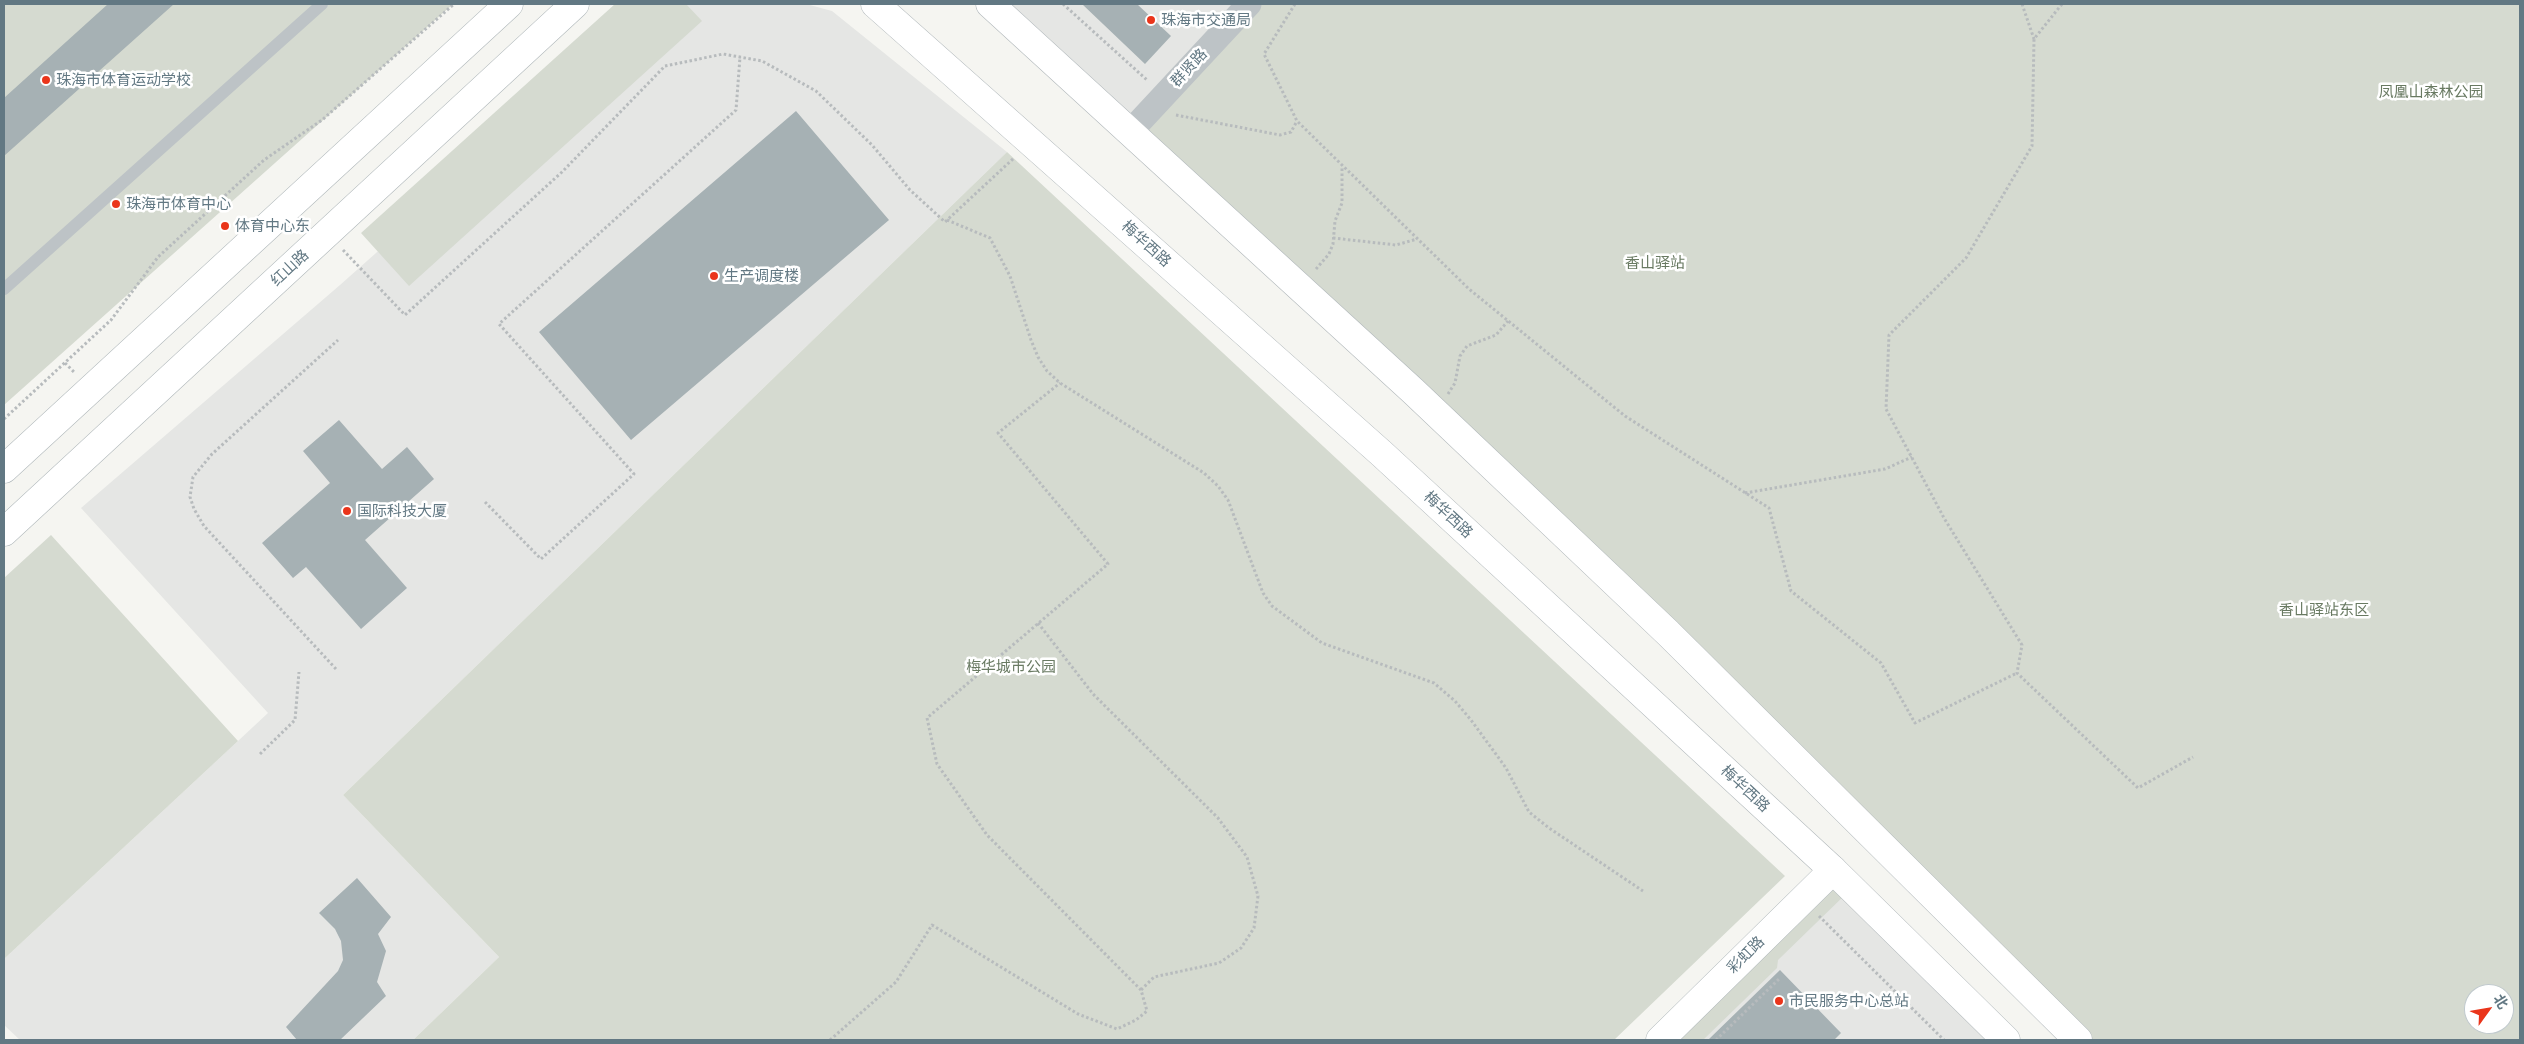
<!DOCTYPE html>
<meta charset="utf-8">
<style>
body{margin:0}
#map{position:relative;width:2524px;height:1044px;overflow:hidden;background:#f5f5f1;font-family:Quicksand,"Noto Sans SC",sans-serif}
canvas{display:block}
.frame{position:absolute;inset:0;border:5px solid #627883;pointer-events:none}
.north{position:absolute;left:2464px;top:984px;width:50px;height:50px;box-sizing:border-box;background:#fff;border:1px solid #c0c9cd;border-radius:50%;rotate:58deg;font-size:14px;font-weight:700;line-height:20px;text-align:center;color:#627883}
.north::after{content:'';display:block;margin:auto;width:18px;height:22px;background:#ea351b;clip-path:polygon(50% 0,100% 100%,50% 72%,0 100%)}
</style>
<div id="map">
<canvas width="2524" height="1044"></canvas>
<div class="frame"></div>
<div class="north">北</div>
</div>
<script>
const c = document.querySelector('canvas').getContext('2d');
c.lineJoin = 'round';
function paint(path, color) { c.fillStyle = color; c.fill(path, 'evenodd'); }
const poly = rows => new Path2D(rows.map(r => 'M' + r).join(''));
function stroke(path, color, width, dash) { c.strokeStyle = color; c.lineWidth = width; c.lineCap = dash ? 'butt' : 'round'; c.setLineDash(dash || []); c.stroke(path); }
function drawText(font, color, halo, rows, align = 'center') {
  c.font = font + ' Quicksand,"Noto Sans SC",sans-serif'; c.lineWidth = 5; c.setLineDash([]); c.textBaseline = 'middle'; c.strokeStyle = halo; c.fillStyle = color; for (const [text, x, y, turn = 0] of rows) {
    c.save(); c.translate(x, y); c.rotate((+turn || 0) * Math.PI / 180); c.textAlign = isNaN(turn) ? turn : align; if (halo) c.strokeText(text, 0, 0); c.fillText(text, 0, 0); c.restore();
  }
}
paint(poly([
 [656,4,806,4,832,11,1007,152,343,795,499,957,413,1040,20,1040,4,1025,4,959,268,713,81,508,340,285],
 [991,4,1246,4,1129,131],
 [1833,870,2006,1040,1660,1040]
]), '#e5e6e4');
paint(poly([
 [4,4,453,4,4,405],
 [615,4,686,4,702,21,409,286,361,233],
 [1249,4,2520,4,2520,1040,2079,1040,1130,132],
 [2474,994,2504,994,2504,1024,2474,1024],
 [1007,152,1785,876,1614,1040,413,1040,499,957,343,795],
 [51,535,238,741,4,959,4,578],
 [1832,876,1849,891,1778,960,1777,968,1703,1040,1666,1040]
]), '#d5dad0');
paint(poly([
 [108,4,174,4,4,156,4,98],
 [1082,4,1137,4,1171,36,1145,64],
 [796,111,889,220,631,440,539,332],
 [339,420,382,469,407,447,434,479,365,540,407,588,361,629,306,567,293,578,262,543,330,483,303,451],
 [357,878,391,917,378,934,386,951,377,982,386,996,340,1040,297,1040,286,1027,338,971,343,960,341,941,335,929,319,913],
 [1780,970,1841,1033,1834,1040,1708,1040]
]), '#a6b1b4');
const secondary = poly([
 [4,469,509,4],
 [4,532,575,4],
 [1660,1040,1833,870]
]);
const primary = poly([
 [875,4,1381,453,1833,870,2006,1040],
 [990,4,1413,391,1668,633,2078,1040]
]);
stroke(secondary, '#afb7ba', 29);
stroke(primary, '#b0b7ba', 29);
stroke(poly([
 [1063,4,1147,80],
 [1295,4,1264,54,1297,121,1469,289,1625,416,1769,508,1791,591,1881,663,1915,723,2017,673],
 [2022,4,2034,39],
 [2062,4,2034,39,2032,146,1966,258,1889,335,1886,409,1944,518,2022,645,2017,673,2138,788,2193,757],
 [1176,115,1280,135,1291,132,1297,121],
 [947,220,990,238,1010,276,1031,340,1038,357,1047,371,1060,383,1204,473,1218,486,1228,500,1263,593,1272,606,1322,643,1434,683,1455,701,1471,720,1506,768,1529,812,1549,828,1643,891],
 [1333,238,1396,245,1417,239],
 [343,250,405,315,562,172,665,66,723,54,762,61,816,91,872,145,910,190,945,222,1014,158],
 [1316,269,1329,254,1333,244,1335,221,1342,203,1342,168],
 [65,363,75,373],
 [1448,394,1455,383,1460,356,1467,346,1496,335,1508,321],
 [4,419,111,320,158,257,264,160,322,120,454,4],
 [1745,493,1885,469,1912,457],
 [485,502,541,559,634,474,499,324,736,110,740,57],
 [1038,623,1093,694,1218,818,1247,857,1258,896,1254,928,1241,948,1219,963,1154,977,1141,990],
 [336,669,204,526,194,509,190,497,193,477,212,454,338,340],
 [260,754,295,720,299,672],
 [1819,916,1944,1040],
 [830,1040,896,982,932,925,1078,1014,1117,1029,1136,1020,1147,1011,1141,990,987,835,937,764,927,718,1108,564,998,433,1060,383],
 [1716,1040,1780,978]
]), '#b7bbbd', 3, [2.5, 2.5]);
stroke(poly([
 [4,289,322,4]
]), '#bdc3c6', 12);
stroke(poly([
 [1130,132,1249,4]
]), '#bdc3c6', 25);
stroke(secondary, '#fff', 28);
stroke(primary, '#fff', 28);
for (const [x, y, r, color] of [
 [1151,20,5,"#ea351b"],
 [46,80,5,"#ea351b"],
 [116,204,5,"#ea351b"],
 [225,226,5,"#ea351b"],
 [714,276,5,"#ea351b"],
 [347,511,5,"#ea351b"],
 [1779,1001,5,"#ea351b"]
]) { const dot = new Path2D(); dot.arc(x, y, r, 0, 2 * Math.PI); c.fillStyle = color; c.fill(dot); stroke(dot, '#fff', 2); }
drawText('15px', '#627883', '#fff', [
 ["珠海市交通局",1161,20],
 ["珠海市体育运动学校",56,80],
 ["珠海市体育中心",126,204],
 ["体育中心东",235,226],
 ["生产调度楼",724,276],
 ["国际科技大厦",357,511],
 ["市民服务中心总站",1789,1001]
], 'left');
drawText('15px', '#627883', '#fff', [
 ["群贤路",1189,68,-47],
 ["梅华西路",1146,244,42],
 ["红山路",290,268,-43],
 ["梅华西路",1448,515,43],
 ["梅华西路",1745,789,43],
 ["彩虹路",1746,955,-45]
]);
drawText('15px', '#697a62', '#fff', [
 ["凤凰山森林公园",2431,92],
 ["香山驿站",1655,263],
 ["香山驿站东区",2324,610],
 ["梅华城市公园",1011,667]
]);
</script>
